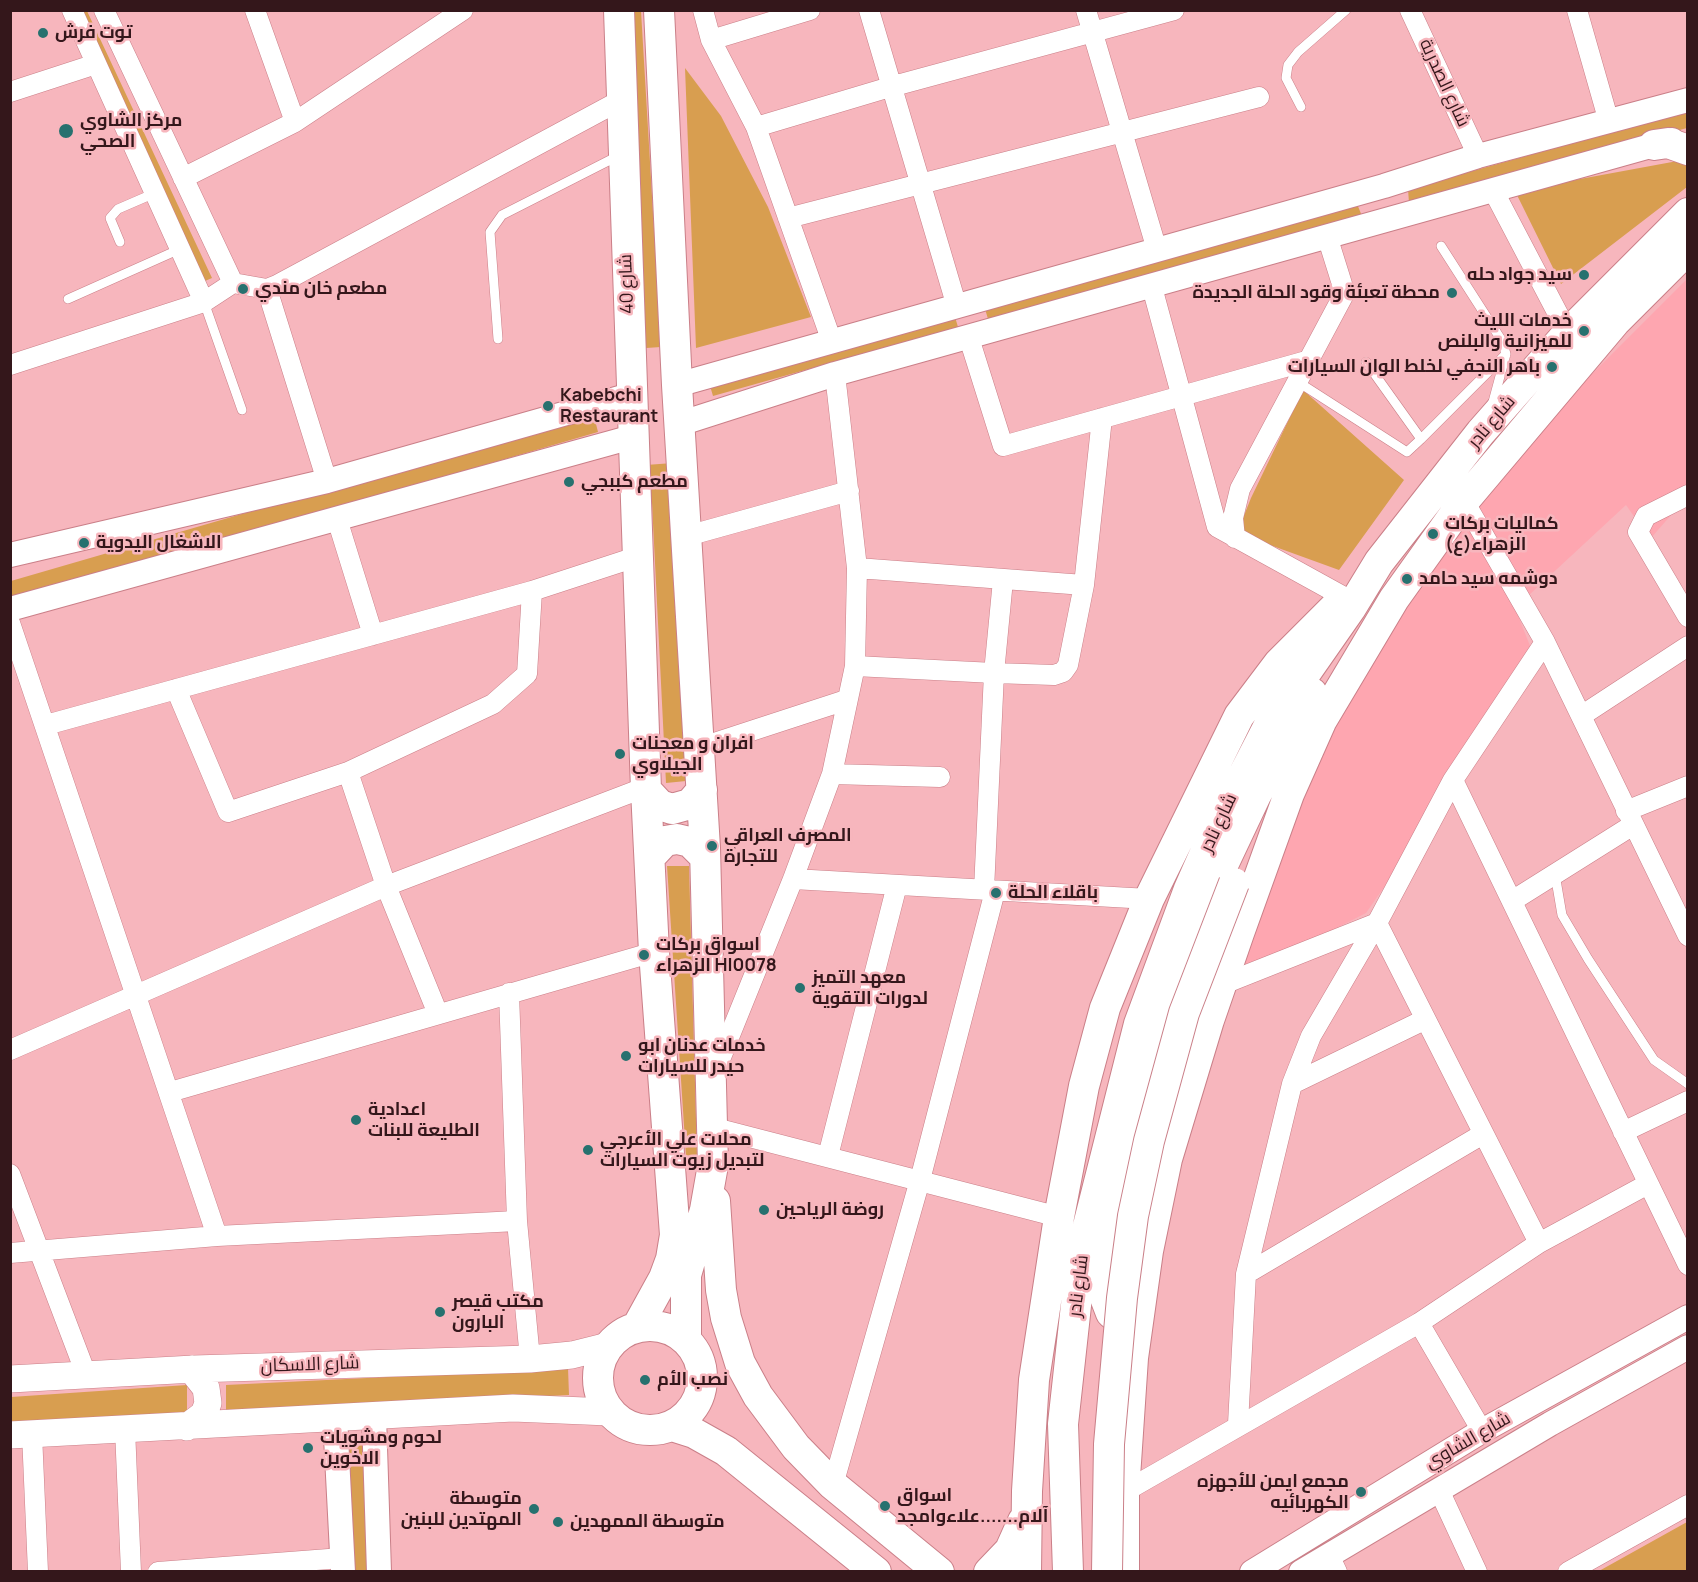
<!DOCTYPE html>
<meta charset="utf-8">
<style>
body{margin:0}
#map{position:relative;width:1698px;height:1582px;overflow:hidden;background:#f7b6bd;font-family:Manrope,sans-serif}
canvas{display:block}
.frame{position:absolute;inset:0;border:12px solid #34171b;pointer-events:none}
</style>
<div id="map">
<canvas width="1698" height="1582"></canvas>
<div class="frame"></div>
</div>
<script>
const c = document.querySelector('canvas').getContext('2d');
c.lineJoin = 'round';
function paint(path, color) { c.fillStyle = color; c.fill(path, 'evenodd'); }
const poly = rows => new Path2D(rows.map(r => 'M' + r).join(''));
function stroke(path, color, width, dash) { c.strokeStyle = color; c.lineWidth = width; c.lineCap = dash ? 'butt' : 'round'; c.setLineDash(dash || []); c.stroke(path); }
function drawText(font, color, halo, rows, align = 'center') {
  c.font = font + ' Manrope,Cairo,sans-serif'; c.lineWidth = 5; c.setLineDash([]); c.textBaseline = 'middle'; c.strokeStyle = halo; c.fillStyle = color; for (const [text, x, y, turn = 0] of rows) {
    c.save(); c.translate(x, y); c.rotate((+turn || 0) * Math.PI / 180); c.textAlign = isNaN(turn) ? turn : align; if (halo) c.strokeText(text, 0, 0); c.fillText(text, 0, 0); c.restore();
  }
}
paint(poly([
 [1687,279,1687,497,1650,539,1626,505,1515,608,1538,666,1366,913,1217,989,1335,714,1501,465]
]), '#fea6b0');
paint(poly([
 [70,11,87,11,212,278,198,284],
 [626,11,641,11,661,347,646,348],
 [685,68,721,116,768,207,811,317,696,348],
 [1687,111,1687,128,1409,203,1408,189],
 [1683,160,1687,165,1687,187,1561,284,1515,191],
 [1357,204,1362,216,988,319,983,302],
 [952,307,958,327,713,396,708,379],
 [1303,390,1404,480,1339,570,1237,533,1251,498],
 [593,412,598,432,11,603,11,581],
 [673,463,671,504,686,781,666,783,652,503,646,465],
 [667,866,689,866,697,1155,686,1156],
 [568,1368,569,1395,226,1413,226,1385],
 [187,1385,187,1417,11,1426,11,1397],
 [346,1436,362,1437,368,1571,353,1571],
 [1687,1522,1687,1571,1599,1571]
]), '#d89e50');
const service = poly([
 [1301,107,1286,78,1288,65,1298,52,1346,10],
 [120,242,110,218,118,209,155,193],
 [1441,246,1502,341,1506,354,1493,402],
 [68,299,180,249],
 [204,302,242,410],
 [498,339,490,232,502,215,618,156],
 [1366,362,1421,439,1506,354],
 [1298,382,1407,452,1421,439],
 [1555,874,1562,915,1588,959,1654,1060,1688,1084]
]);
const minor = poly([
 [72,10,204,302],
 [104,10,233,283],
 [255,10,295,122],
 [703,10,711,40,756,127,832,342],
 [869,10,957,307],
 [1086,10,1157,250],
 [1410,10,1478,156],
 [1577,10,1609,122],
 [711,40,810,10],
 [10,92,96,64],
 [756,127,890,87,1174,10],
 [183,178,295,122,463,10],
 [1493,190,1568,333],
 [788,218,1259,97],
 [1152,287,1217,527,1344,597,1356,600],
 [267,289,327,481],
 [969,338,1003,446,1310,360],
 [10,365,204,302,233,283,267,289,277,285,621,100],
 [1688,495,1646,516,1638,532,1688,617],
 [1464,501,1545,642,1688,936],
 [337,519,373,635],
 [687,536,849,491],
 [1235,538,1233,518,1240,489,1343,296,1342,284,1327,236],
 [857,568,1084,585],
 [10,623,217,1236],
 [855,666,994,673,1054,675,1063,672,1068,665,1084,585,1102,418],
 [176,689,228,812,348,772,493,704,527,674,532,591],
 [1581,716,1688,646],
 [46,725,532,591,636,557],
 [699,748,846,700],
 [348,772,386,886,438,1014],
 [832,774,940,777],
 [1453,780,1688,1265],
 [1626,811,1688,786],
 [793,879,1149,899],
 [984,890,994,673,1003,580],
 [1512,901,1633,825],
 [1221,985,1377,923,1539,1243],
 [509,993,517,1221,530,1359],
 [10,1050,386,886,646,787],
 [715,1072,793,879,832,774,855,666,857,568,835,374],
 [1292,1084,1424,1020],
 [170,1092,654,952],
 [711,1127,1059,1217],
 [1623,1132,1688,1101],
 [828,1156,897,885],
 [10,1174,86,1374],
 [10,1253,217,1236,517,1221],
 [1246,1274,1483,1134],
 [1419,1323,1482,1431],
 [1238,1424,1246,1274,1292,1084,1311,1036,1377,923,1453,780,1545,642],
 [125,1429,131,1572],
 [32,1434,38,1572],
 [833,1485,920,1180,995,891],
 [1439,1490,1477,1572],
 [1124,1492,1419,1323,1539,1243,1648,1184],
 [1329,1555,1337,1572],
 [158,1572,342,1558],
 [1568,1572,1688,1505]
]);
const tertiary = poly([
 [677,385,1384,186,1478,156,1688,100],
 [679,424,835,374,1672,140],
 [10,555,327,481,630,395],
 [10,609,632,437],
 [374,1416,379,1572],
 [335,1418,343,1572],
 [1252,1572,1482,1431,1688,1317],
 [1301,1572,1550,1424,1688,1347]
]);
const secondary = poly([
 [10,1379,194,1369,530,1359,572,1355,608,1346],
 [187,1427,204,1414,208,1403,206,1388,191,1369],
 [10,1435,513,1408,609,1412]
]);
const primary = poly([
 [619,10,646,790,654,952,675,1235,671,1259,664,1278,637,1327],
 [659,10,677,385,705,848,713,1165,705,1210,686,1275,686,1340],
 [1654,145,1668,143,1688,150],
 [1310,740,1394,599,1464,501,1615,322,1688,249],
 [646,790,660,805,672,809,690,804,702,790],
 [650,857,665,841,677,839,690,842,705,857],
 [715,1201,721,1290,726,1318,740,1363,758,1396,796,1447,833,1485,939,1572],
 [1134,1314,1122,1319,1116,1317,1111,1313,1106,1300,1120,1203,1142,1099,1171,999,1222,867,1256,795,1312,693],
 '598 1378a52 52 0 1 1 104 0a52 52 0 1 1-104 0Z',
 [672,1426,694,1433,726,1451,876,1572],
 [989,1572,1010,1550,1023,1521],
 [1026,1572,1027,1491,1034,1380,1059,1217,1084,1086,1105,1008,1149,899,1239,716,1279,663,1335,607],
 [1068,1572,1063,1424,1079,1278,1088,1226,1139,1024,1189,889,1216,828,1268,727,1351,608,1379,562,1481,432,1568,333,1688,213],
 [1124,1572,1124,1492,1133,1358,1148,1251,1167,1159,1209,1020,1239,933,1289,794,1321,722]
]);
stroke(service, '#ca7f88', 10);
stroke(minor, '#ca7f88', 21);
stroke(tertiary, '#ca7f88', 26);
stroke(secondary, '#ca7f88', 28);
stroke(primary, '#ca7f88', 32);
stroke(service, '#fff', 9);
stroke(minor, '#fff', 20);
stroke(tertiary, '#fff', 24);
stroke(secondary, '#fff', 27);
stroke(primary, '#fff', 30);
const primaryBridge = poly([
 [1107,1572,1109,1444,1122,1298,1133,1216,1149,1141,1184,1013,1234,883]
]);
stroke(primaryBridge, '#ca7f88', 32, []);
stroke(primaryBridge, '#fff', 30);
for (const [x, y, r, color] of [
 [43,33,6,"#27716f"],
 [66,131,8,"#27716f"],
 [1584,275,6,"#27716f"],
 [243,289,6,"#27716f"],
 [1452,293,6,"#27716f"],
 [1584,331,6,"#27716f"],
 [1552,367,6,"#27716f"],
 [548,406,6,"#27716f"],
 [569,482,6,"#27716f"],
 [1433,534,6,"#27716f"],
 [84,543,6,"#27716f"],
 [1407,579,6,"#27716f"],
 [620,754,6,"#27716f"],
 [712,846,6,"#27716f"],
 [996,893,6,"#27716f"],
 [644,955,6,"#27716f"],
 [800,988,6,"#27716f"],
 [626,1056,6,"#27716f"],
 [356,1120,6,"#27716f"],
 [588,1150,6,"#27716f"],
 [764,1210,6,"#27716f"],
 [440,1312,6,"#27716f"],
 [645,1380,6,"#27716f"],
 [308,1448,6,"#27716f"],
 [1361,1492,6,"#27716f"],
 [885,1506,6,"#27716f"],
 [534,1509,6,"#27716f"],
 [558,1522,6,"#27716f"]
]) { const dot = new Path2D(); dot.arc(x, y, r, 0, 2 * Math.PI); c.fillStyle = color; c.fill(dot); stroke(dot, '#f7b6bd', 2); }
drawText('bold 18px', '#34171b', '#f7b6bd', [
 ["توت فرش",55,33],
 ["مركز الشاوي",80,121],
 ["الصحي",80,142],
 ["سيد جواد حله",1572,275,"right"],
 ["مطعم خان مندي",255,289],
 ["محطة تعبئة وقود الحلة الجديدة",1440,293,"right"],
 ["خدمات الليث",1572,321,"right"],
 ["للميزانية والبلنص",1572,342,"right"],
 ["باهر النجفي لخلط الوان السيارات",1540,367,"right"],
 ["Kabebchi",560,396],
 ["Restaurant",560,417],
 ["مطعم كببجي",581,482],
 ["كماليات بركات",1445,524],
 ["الزهراء(ع)",1445,545],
 ["الاشغال اليدوية",96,543],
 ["دوشمه سيد حامد",1419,579],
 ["افران و معجنات",632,744],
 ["الجيلاوي",632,765],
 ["المصرف العراقي",724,836],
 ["للتجارة",724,857],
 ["باقلاء الحلة",1008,893],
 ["اسواق بركات",656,945],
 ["الزهراء Hl0078",656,966],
 ["معهد التميز",812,978],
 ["لدورات التقوية",812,999],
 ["خدمات عدنان ابو",638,1046],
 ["حيدر للسيارات",638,1067],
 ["اعدادية",368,1110],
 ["الطليعة للبنات",368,1131],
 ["محلات علي الأعرجي",600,1140],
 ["لتبديل زيوت السيارات",600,1161],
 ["روضة الرياحين",776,1210],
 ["مكتب قيصر",452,1302],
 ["البارون",452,1323],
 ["نصب الأم",657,1380],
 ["لحوم ومشويات",320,1438],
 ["الاخوين",320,1459],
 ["مجمع ايمن للأجهزه",1349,1482,"right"],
 ["الكهربائيه",1349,1503,"right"],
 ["اسواق",897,1496],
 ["آلام.......علاءوامجد",897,1517],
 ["متوسطة",522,1499,"right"],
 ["المهتدين للبنين",522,1520,"right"],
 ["متوسطة الممهدين",570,1522]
], 'left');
drawText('18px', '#34171b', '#f7b6bd', [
 ["شارع الصدرية",1444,83,65],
 ["شارع 40",627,284,-92],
 ["شارع نادر",1492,422,-50],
 ["شارع نادر",1219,823,-65],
 ["شارع نادر",1079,1286,-83],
 ["شارع الاسكان",310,1365,-2],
 ["شارع الشاوي",1468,1441,-30]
]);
</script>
